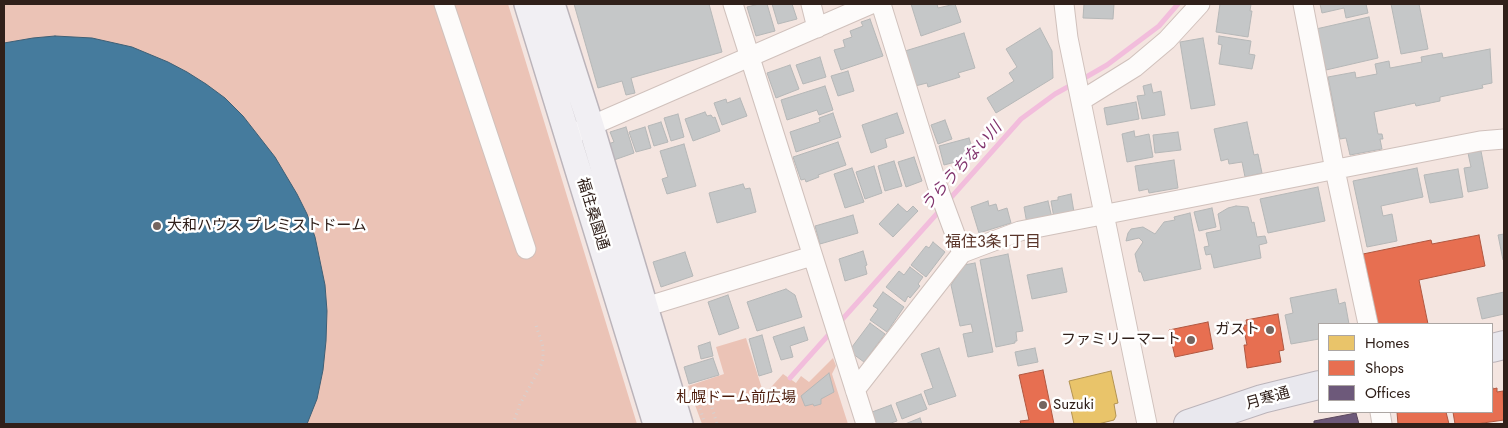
<!DOCTYPE html>
<meta charset="utf-8">
<style>
body{margin:0}
#map{position:relative;width:1508px;height:428px;overflow:hidden;background:#f4e5e0;font-family:Jost,sans-serif}
canvas{display:block}
.frame{position:absolute;inset:0;border:5px solid #30201a;pointer-events:none}
.legend{position:absolute;left:1318px;top:323px;width:175px;height:90px;box-sizing:border-box;background:#fff;border:1px solid #aca6a3;margin:0;padding:6px 9px;list-style:none;font-size:15px;color:#30201a}
.legend li{display:flex;align-items:center;gap:10px;height:25px}
.legend b{width:25px;border:1px solid #aca6a3}
</style>
<div id="map">
<canvas width="1508" height="428"></canvas>
<div class="frame"></div>
<ul class="legend">
<li><b style="height:14px;background:#e9c46a"></b>Homes</li>
<li><b style="height:14px;background:#e76f51"></b>Shops</li>
<li><b style="height:14px;background:#6d597a"></b>Offices</li>
</ul>
</div>
<script>
const c = document.querySelector('canvas').getContext('2d');
c.lineJoin = 'round';
function paint(path, color) { c.fillStyle = color; c.fill(path, 'evenodd'); }
const poly = rows => new Path2D(rows.map(r => 'M' + r).join(''));
function stroke(path, color, width, dash) { c.strokeStyle = color; c.lineWidth = width; c.lineCap = dash ? 'butt' : 'round'; c.setLineDash(dash || []); c.stroke(path); }
function drawText(font, color, halo, rows, align = 'center') {
  c.font = font + ' Jost,"Noto Sans JP",sans-serif'; c.lineWidth = 5; c.setLineDash([]); c.textBaseline = 'middle'; c.strokeStyle = halo; c.fillStyle = color; for (const [text, x, y, turn = 0] of rows) {
    c.save(); c.translate(x, y); c.rotate((+turn || 0) * Math.PI / 180); c.textAlign = isNaN(turn) ? turn : align; if (halo) c.strokeText(text, 0, 0); c.fillText(text, 0, 0); c.restore();
  }
}
paint(poly([
 [4,4,508,4,637,424,4,424],
 [746,338,764,395,783,374,796,383,801,376,809,382,833,358,836,366,832,374,848,424,702,424,688,386,724,374,716,347]
]), '#ebc3b6');
const homes = poly([
 [1111,371,1118,403,1114,404,1116,416,1114,420,1098,424,1074,424,1071,410,1076,409,1069,381,1111,371]
]);
paint(homes, '#e9c46a');
stroke(homes, '#b29352', 1);
const shops = poly([
 [1479,235,1485,266,1419,280,1428,324,1378,324,1363,254,1431,240,1432,244,1479,235],
 [1278,314,1284,350,1279,351,1281,362,1247,368,1244,345,1247,345,1243,325,1247,325,1246,320,1278,314],
 [1208,322,1213,349,1175,357,1169,330,1208,322],
 [1043,370,1054,424,1021,424,1020,421,1029,420,1019,375,1043,370],
 [1492,384,1493,389,1497,388,1497,392,1503,391,1504,420,1476,424,1455,424,1453,412,1492,412,1492,384],
 [1397,412,1446,412,1449,424,1398,424,1397,412]
]);
paint(shops, '#e76f51');
stroke(shops, '#b05740', 1);
const offices = poly([
 [1356,413,1359,424,1314,424,1314,421,1356,413]
]);
paint(offices, '#6d597a');
stroke(offices, '#5b485d', 1);
const public = poly([
 [55,36,92,38,132,47,168,62,187,72,206,84,225,98,243,116,275,157,297,194,307,214,315,237,325,285,327,311,326,341,323,370,317,399,307,424,4,424,4,43,33,38,55,36]
]);
paint(public, '#457b9d');
stroke(public, '#3f6076', 1);
stroke(poly([
 [1081,80,1107,65,1159,26,1178,4],
 [947,202,1021,119,1055,94,1073,84],
 [839,323,942,208],
 [790,378,832,331]
]), '#f2bddc', 5);
const building = poly([
 [574,4,709,4,722,52,631,78,635,93,626,95,622,81,598,88,574,4],
 [759,4,767,4,775,31,756,36,747,7,759,4],
 [772,4,792,4,797,19,778,24,772,4],
 [911,4,937,4,938,8,955,4,961,22,921,36,911,4],
 [1084,4,1114,4,1113,19,1083,18,1084,4],
 [1220,4,1251,4,1250,11,1252,11,1248,37,1216,32,1220,4],
 [1320,4,1366,4,1368,13,1346,18,1344,8,1322,13,1320,4],
 [1391,4,1419,4,1428,49,1401,54,1391,4],
 [1369,17,1378,58,1326,70,1316,29,1369,17],
 [870,19,883,56,841,70,834,50,845,47,843,40,852,37,850,31,863,26,861,22,870,19],
 [1040,28,1052,51,1053,78,996,113,987,98,1014,81,1009,73,1017,67,1006,49,1040,28],
 [964,33,975,68,958,73,960,77,928,87,927,83,915,86,905,51,964,33],
 [1219,36,1251,41,1249,54,1255,55,1252,69,1219,64,1222,45,1218,44,1219,36],
 [1203,38,1215,105,1191,109,1180,42,1203,38],
 [1490,49,1492,83,1482,85,1483,88,1440,97,1440,101,1416,106,1415,103,1374,112,1378,134,1382,134,1383,139,1380,139,1382,149,1350,155,1346,138,1340,139,1328,77,1355,72,1356,78,1377,74,1375,64,1389,61,1390,68,1422,62,1421,57,1442,53,1443,58,1490,49],
 [820,57,826,77,803,84,796,65,820,57],
 [790,65,799,89,776,98,767,73,790,65],
 [848,71,854,91,838,96,831,76,848,71],
 [1151,84,1153,93,1161,91,1165,115,1142,119,1137,96,1145,95,1143,86,1151,84],
 [825,86,833,110,819,115,817,110,787,120,781,100,825,86],
 [740,98,747,116,722,125,714,103,726,99,727,103,740,98],
 [1136,102,1139,119,1107,125,1104,108,1136,102],
 [705,112,707,116,711,115,713,118,715,117,720,131,693,141,685,119,705,112],
 [833,113,841,137,796,152,790,132,820,122,819,118,833,113],
 [897,113,904,133,885,139,887,147,871,153,862,125,897,113],
 [678,114,684,137,671,141,664,118,678,114],
 [945,120,952,139,938,144,931,125,945,120],
 [661,122,668,142,654,146,648,126,661,122],
 [1247,122,1254,155,1258,154,1262,173,1245,177,1242,162,1229,164,1228,159,1221,161,1214,129,1247,122],
 [626,127,634,153,614,160,608,144,614,142,610,132,626,127],
 [645,127,651,148,636,152,629,132,645,127],
 [1134,131,1135,137,1149,134,1153,157,1127,162,1122,134,1134,131],
 [1178,132,1181,150,1155,153,1153,135,1178,132],
 [969,138,975,157,944,165,939,146,969,138],
 [838,142,846,165,818,175,819,177,806,182,805,179,801,180,793,157,838,142],
 [684,144,696,186,667,194,662,179,668,177,660,151,684,144],
 [1481,151,1488,188,1468,192,1464,168,1471,167,1468,153,1481,151],
 [914,157,922,181,906,187,898,162,914,157],
 [1174,160,1178,188,1149,193,1148,189,1139,191,1135,166,1174,160],
 [894,161,902,186,885,191,878,166,894,161],
 [874,166,882,193,865,199,856,172,874,166],
 [852,168,864,202,845,208,834,174,852,168],
 [1417,168,1423,197,1381,206,1383,216,1392,214,1397,241,1367,247,1353,181,1417,168],
 [1458,169,1463,197,1430,203,1424,175,1458,169],
 [743,184,745,189,750,188,756,212,717,223,709,193,743,184],
 [1318,187,1325,221,1268,233,1260,199,1318,187],
 [1071,194,1074,212,1054,218,1051,201,1058,200,1058,197,1071,194],
 [988,201,989,206,996,204,998,211,1007,208,1011,223,979,233,971,207,988,201],
 [1048,201,1052,218,1027,224,1024,207,1048,201],
 [898,204,907,212,913,206,918,211,893,237,879,224,898,204],
 [1236,206,1248,207,1252,223,1254,222,1257,237,1265,236,1267,243,1259,245,1261,258,1214,268,1211,254,1206,255,1204,247,1209,246,1206,233,1221,230,1218,214,1228,208,1236,206],
 [1212,208,1216,227,1199,231,1194,212,1212,208],
 [1190,213,1201,269,1144,281,1141,272,1139,272,1135,254,1143,242,1139,238,1126,241,1128,233,1131,229,1143,227,1155,234,1164,222,1175,220,1174,217,1190,213],
 [853,215,858,233,820,244,815,226,853,215],
 [1504,234,1504,260,1503,260,1498,235,1504,234],
 [933,242,945,252,926,277,911,265,926,246,929,248,933,242],
 [863,251,867,265,865,266,867,274,845,281,839,259,863,251],
 [685,252,693,276,661,287,653,262,685,252],
 [1008,254,1023,331,1016,332,1017,341,1015,341,1015,343,996,347,980,260,1008,254],
 [975,263,993,352,968,357,963,334,973,332,971,324,960,326,951,285,964,265,975,263],
 [910,267,923,277,918,284,920,286,910,298,908,296,905,302,886,287,899,271,904,275,910,267],
 [1062,268,1067,292,1032,299,1027,275,1062,268],
 [786,289,795,295,802,317,757,331,747,302,786,289],
 [1336,289,1339,304,1345,302,1349,324,1319,324,1319,339,1291,344,1285,315,1293,313,1290,298,1336,289],
 [883,292,904,307,887,332,870,320,878,309,873,306,883,292],
 [1504,292,1504,314,1482,319,1477,298,1504,292],
 [728,295,739,328,719,335,708,302,728,295],
 [870,323,885,334,864,362,849,351,870,323],
 [804,327,808,340,790,346,793,357,781,360,773,337,804,327],
 [762,335,772,372,759,376,749,339,762,335],
 [710,342,713,356,701,359,698,346,710,342],
 [939,348,956,396,929,405,924,391,933,388,921,354,939,348],
 [1035,348,1038,362,1018,366,1015,352,1035,348],
 [713,358,719,375,689,384,684,367,713,358],
 [829,373,834,392,821,399,821,404,814,406,813,404,805,406,801,396,829,373],
 [921,394,927,409,902,419,896,403,921,394],
 [891,405,897,421,888,424,876,424,872,412,891,405],
 [920,418,922,424,905,424,920,418]
]);
paint(building, '#c5c7c8');
stroke(building, '#b5b7b7', 1);
const minor = poly([
 [444,4,526,249],
 [733,4,866,424],
 [811,4,817,28],
 [881,4,939,191,962,253],
 [1064,4,1068,38,1147,424],
 [1303,4,1335,170,1368,324],
 [1082,100,1135,67,1167,40,1200,4],
 [579,131,871,4],
 [645,307,812,256],
 [855,390,962,253,1020,231,1480,141,1504,139],
 [1380,412,1382,424]
]);
const major = poly([
 [527,4,656,424],
 [552,4,591,126,680,424]
]);
const highway = poly([
 [1492,348,1504,345],
 [1188,424,1262,399,1319,385]
]);
stroke(minor, '#d0c1bc', 21);
stroke(major, '#bbb4ba', 28);
stroke(highway, '#bbb4ba', 30);
stroke(poly([
 [513,424,520,404,540,368,543,359,543,347,535,322],
 [705,424,698,402,709,398,717,424]
]), '#d6d1d0', 3, [1, 4]);
stroke(minor, '#fdfbfa', 19);
stroke(major, '#f1eff3', 25);
stroke(highway, '#e9e8ee', 28);
for (const [x, y, r, color] of [
 [157,226,5,"#75655f"],
 [1270,330,5,"#75655f"],
 [1191,340,5,"#75655f"],
 [1043,405,5,"#75655f"]
]) { const dot = new Path2D(); dot.arc(x, y, r, 0, 2 * Math.PI); c.fillStyle = color; c.fill(dot); stroke(dot, '#fff', 2); }
drawText('15px', '#30201a', '#fff', [
 ["福住桑園通",592,214,73],
 ["月寒通",1268,399,-16]
]);
drawText('15px', '#30201a', '#fff', [
 ["大和ハウス プレミストドーム",167,226],
 ["ガスト",1260,330,"right"],
 ["ファミリーマート",1181,340,"right"],
 ["Suzuki",1053,405]
], 'left');
drawText('15px', '#4d1d0c', '#fff', [
 ["札幌ドーム前広場",736,398]
]);
drawText('italic 16px', '#81336d', '#fff', [
 ["うらうちない川",962,167,-48]
]);
drawText('16px', '#5a362b', '#fff', [
 ["福住3条1丁目",993,243]
]);
</script>
